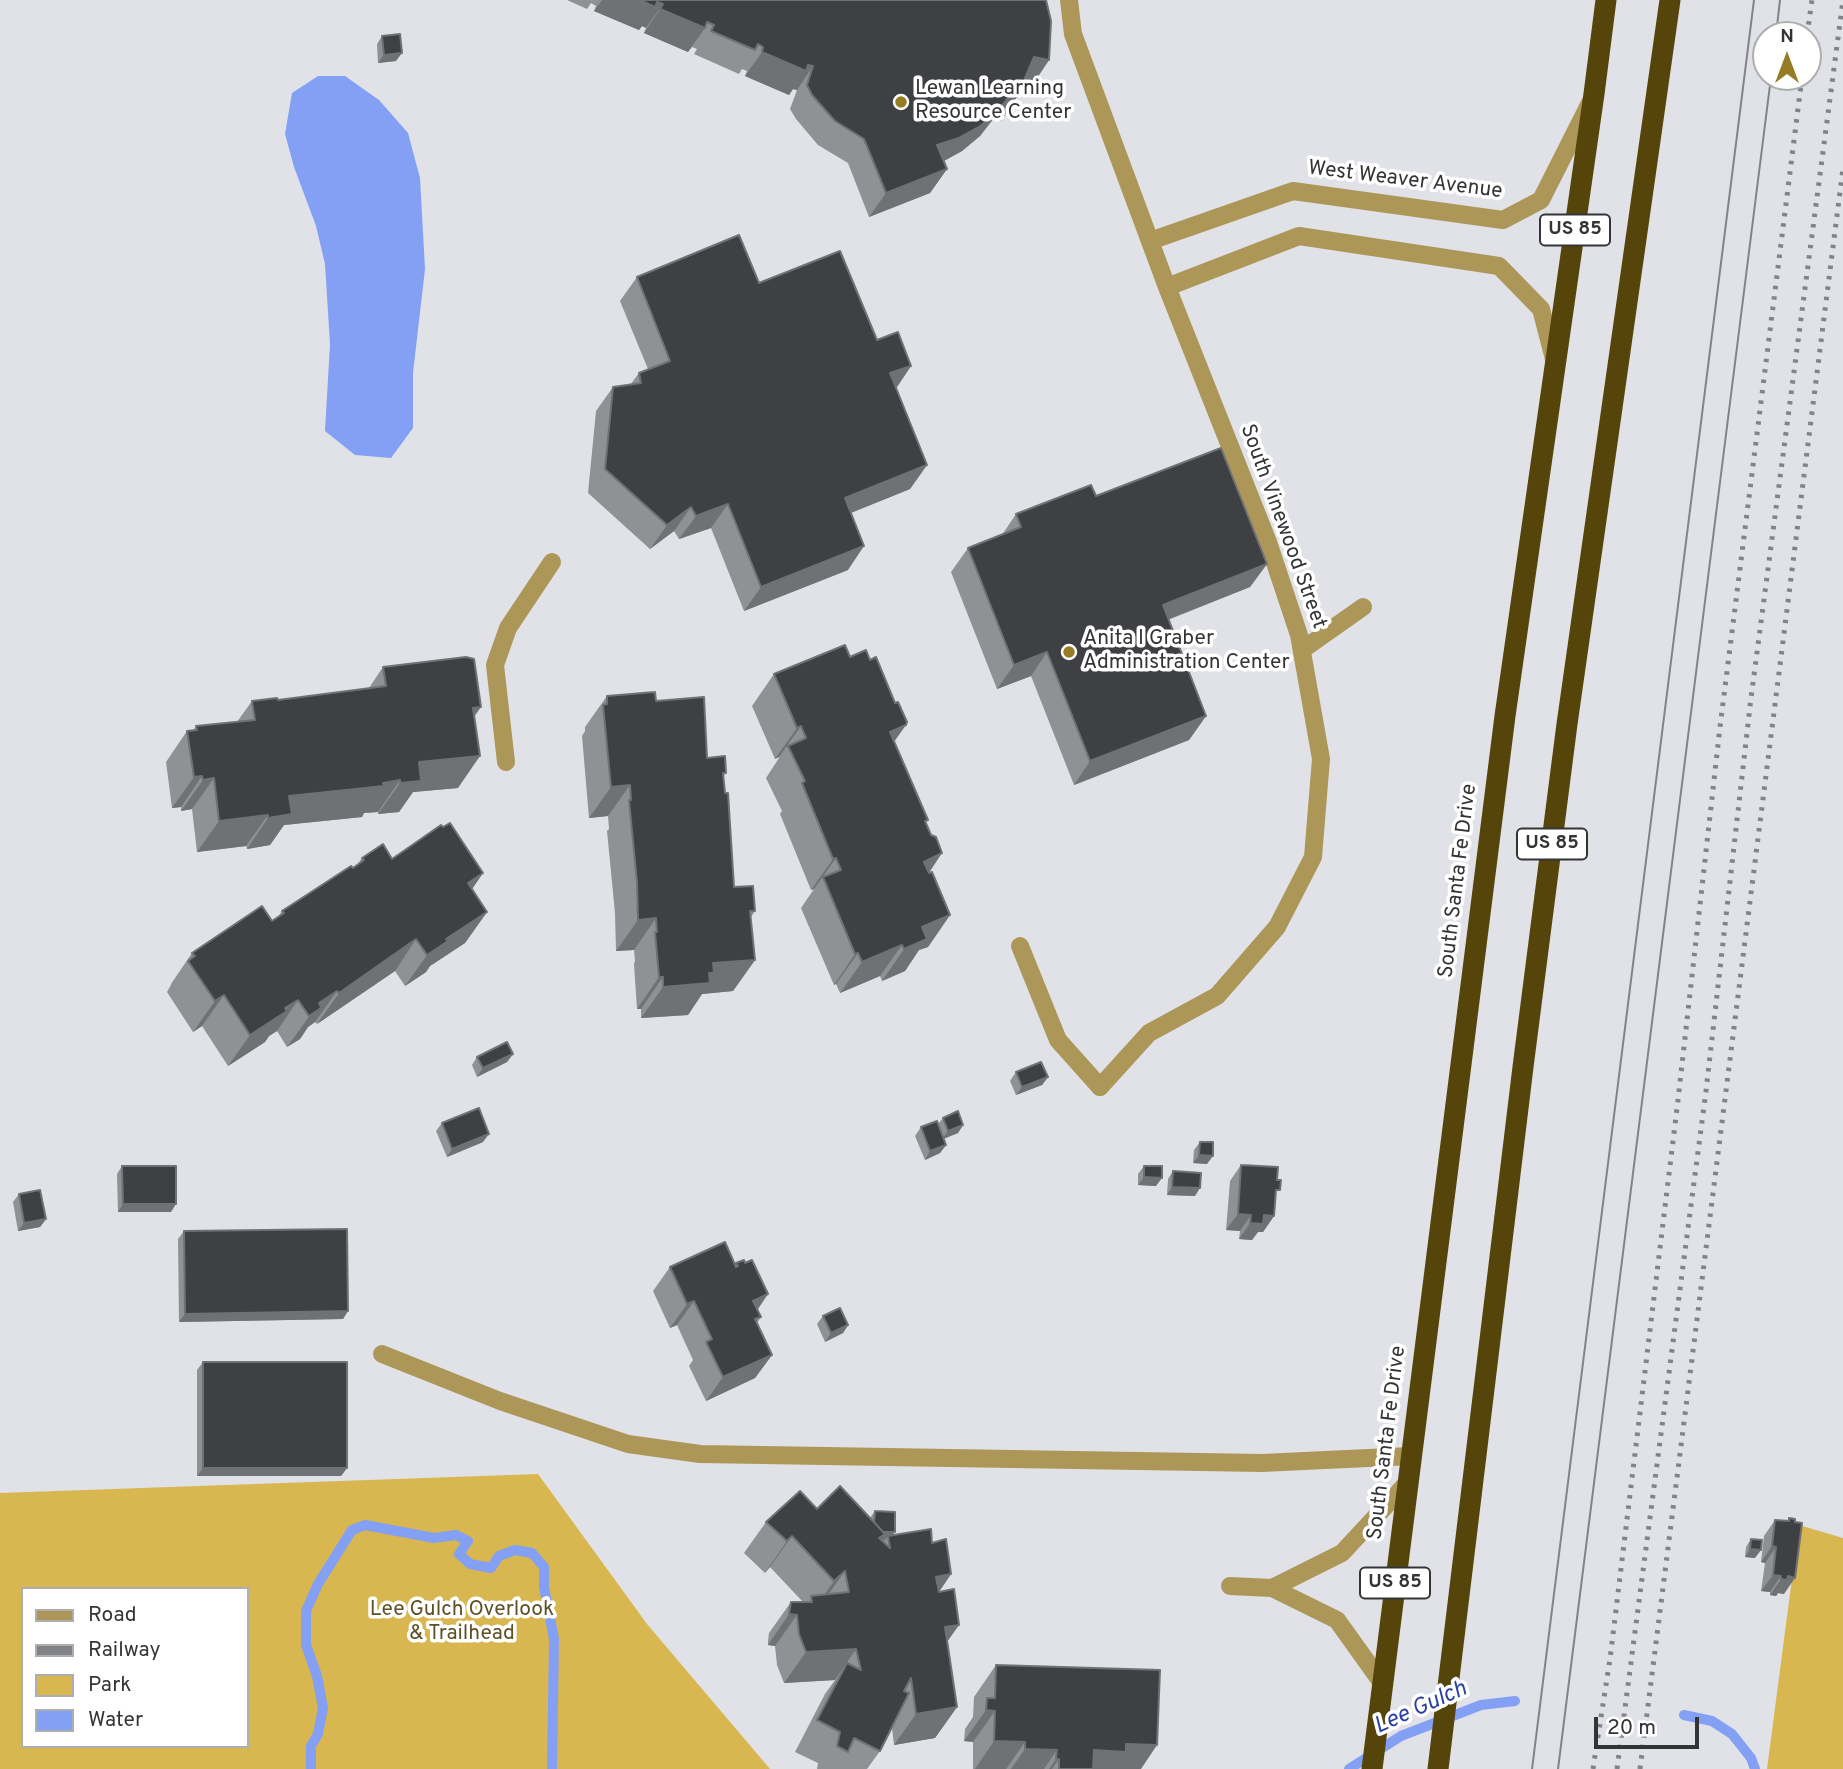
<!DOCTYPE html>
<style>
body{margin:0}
#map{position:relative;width:1843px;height:1769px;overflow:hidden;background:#e1e2e7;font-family:Overpass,sans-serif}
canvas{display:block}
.legend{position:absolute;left:21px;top:1587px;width:228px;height:161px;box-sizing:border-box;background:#fff;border:2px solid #adaeaf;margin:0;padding:9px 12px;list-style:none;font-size:21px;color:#333436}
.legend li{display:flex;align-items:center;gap:14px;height:35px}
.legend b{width:35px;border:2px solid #adaeaf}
.north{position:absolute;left:1752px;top:21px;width:70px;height:70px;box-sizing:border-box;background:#fff;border:2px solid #adaeaf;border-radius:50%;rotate:0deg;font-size:19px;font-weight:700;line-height:28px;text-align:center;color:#333436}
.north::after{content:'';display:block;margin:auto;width:24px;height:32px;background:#967c24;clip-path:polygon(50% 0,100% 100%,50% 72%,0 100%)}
.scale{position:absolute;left:1594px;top:1717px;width:105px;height:32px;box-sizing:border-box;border:4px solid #333436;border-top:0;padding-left:9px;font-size:21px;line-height:24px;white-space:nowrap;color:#333436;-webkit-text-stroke:5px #fff;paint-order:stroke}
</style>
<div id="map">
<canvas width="1843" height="1769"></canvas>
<ul class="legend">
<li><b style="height:9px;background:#ac9759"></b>Road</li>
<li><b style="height:9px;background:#828387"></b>Railway</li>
<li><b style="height:19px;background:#d8b750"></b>Park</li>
<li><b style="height:19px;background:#83a0f5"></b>Water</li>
</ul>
<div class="north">N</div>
<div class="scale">20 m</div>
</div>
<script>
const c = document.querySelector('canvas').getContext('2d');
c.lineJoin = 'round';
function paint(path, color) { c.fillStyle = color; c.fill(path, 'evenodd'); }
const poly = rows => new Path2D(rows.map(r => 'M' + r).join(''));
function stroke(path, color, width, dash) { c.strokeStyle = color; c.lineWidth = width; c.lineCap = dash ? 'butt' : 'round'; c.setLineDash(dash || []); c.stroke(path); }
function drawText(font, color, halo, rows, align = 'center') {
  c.font = font + ' Overpass,sans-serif'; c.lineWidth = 7; c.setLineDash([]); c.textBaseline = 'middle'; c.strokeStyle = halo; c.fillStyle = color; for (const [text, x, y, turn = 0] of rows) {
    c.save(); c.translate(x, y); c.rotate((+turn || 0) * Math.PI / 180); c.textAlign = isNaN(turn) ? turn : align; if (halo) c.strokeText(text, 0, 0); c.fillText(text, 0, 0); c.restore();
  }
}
paint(poly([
 [538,1474,647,1624,770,1769,0,1769,0,1493],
 [23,1589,247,1589,247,1746,23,1746],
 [1799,1525,1843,1538,1843,1769,1767,1769]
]), '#d8b750');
paint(poly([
 [318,76,345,76,379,100,408,133,420,178,425,269,413,373,413,428,391,458,355,455,325,431,330,344,325,264,316,226,294,167,285,134,292,93]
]), '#83a0f5');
stroke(poly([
 [1684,1715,1712,1721,1732,1734,1751,1758,1755,1769],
 [311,1769,311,1746,318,1734,323,1708,317,1676,306,1645,306,1611,318,1584,352,1530,365,1525,434,1538,456,1535,468,1541,459,1554,470,1564,491,1568,499,1556,515,1550,532,1553,544,1567,544,1587,554,1639,552,1769],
 [1349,1769,1401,1736,1481,1705,1515,1701]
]), '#83a0f5', 10);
stroke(poly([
 [1302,650,1363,607],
 [506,762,495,665,508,628,552,562],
 [1020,946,1058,1040,1100,1087],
 [382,1354,500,1401,628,1444,700,1454,1262,1463,1411,1456],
 [1230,1586,1272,1588,1337,1620,1382,1683],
 [1272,1588,1342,1553,1407,1483]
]), '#ac9759', 18);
stroke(poly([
 [1069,0,1073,34,1167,287,1268,542,1299,635,1321,759,1313,857,1277,927,1217,996,1149,1033,1100,1087],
 [1150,241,1293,191,1503,220,1541,200,1590,103],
 [1167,287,1299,236,1499,266,1541,309,1554,359]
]), '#ac9759', 18);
stroke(poly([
 [1372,1769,1505,716,1594,94,1606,0],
 [1438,1769,1523,1067,1567,724,1670,0]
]), '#56450a', 21);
stroke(poly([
 [1776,35,1780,0],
 [1532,1769,1754,0],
 [1558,1769,1771,77]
]), '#828387', 2);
stroke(poly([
 [1807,35,1812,0],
 [1593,1769,1610,1659,1678,1100,1720,727,1802,77],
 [1617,1769,1706,1091,1751,698,1843,0],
 [1640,1769,1843,168]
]), '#828387', 5, [3.5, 7]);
paint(poly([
 [567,0,1046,0,1049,60,1033,84,1024,82,1001,121,994,118,980,136,962,151,944,161,947,169,930,193,869,217,848,163,818,145,796,119,790,109,797,90,793,89,789,95,745,76,747,71,742,69,739,74,694,54,697,49,692,47,688,52,644,33,646,28,642,26,639,30,594,11,596,6,591,3,587,9],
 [382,36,396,61,378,63,377,44],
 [637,277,759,283,877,340,911,366,896,388,927,465,910,489,851,513,848,570,744,611,711,528,679,539,674,531,650,549,588,493,596,411,613,387,630,385,639,373,648,369,620,301],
 [1096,496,1267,564,1250,587,1168,620,1206,716,1189,740,1074,785,1031,676,997,689,951,572,968,548,1002,535,1016,514],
 [383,667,474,716,458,788,413,792,399,812,378,814,378,812,364,813,362,817,284,825,270,845,247,849,246,846,197,852,192,809,181,811,181,807,172,808,166,762,187,731,193,731,196,726,237,722,252,701,278,700,369,688],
 [774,674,894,742,926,823,929,873,950,915,928,947,919,950,905,971,882,981,880,976,840,993,836,984,834,985,801,908,814,889,811,890,780,814,782,811,766,778,779,758,779,757,775,759,752,706],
 [607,696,656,701,707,758,726,773,723,777,734,887,755,911,751,917,755,960,733,991,702,994,688,1015,641,1018,641,1009,637,1009,634,964,635,961,634,950,616,951,615,913,607,831,609,829,608,816,589,818,582,736,585,731,585,727],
 [362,858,392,859,483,873,472,889,487,912,465,943,430,966,426,972,405,986,395,971,317,1024,315,1022,308,1027,300,1039,287,1047,277,1031,269,1036,265,1042,228,1066,202,1026,193,1032,167,992,171,985,171,984,192,953,272,921,278,917,282,911,357,865],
 [513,1054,507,1062,477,1077,472,1065,477,1057],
 [1016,1072,1048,1077,1042,1085,1016,1095,1010,1081],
 [943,1118,963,1125,958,1133,944,1139,946,1145,940,1153,925,1160,915,1136,921,1127,938,1124],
 [442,1123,483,1142,447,1157,436,1131],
 [1200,1142,1207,1164,1193,1163,1194,1150],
 [1241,1165,1275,1198,1274,1216,1263,1232,1258,1232,1252,1240,1239,1239,1240,1231,1226,1230,1230,1181],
 [122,1166,171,1212,118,1212,117,1174],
 [1144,1166,1156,1186,1138,1185,1138,1174],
 [1173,1171,1195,1196,1167,1195,1168,1179],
 [19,1194,46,1219,40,1227,18,1231,13,1202],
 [184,1231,348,1311,343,1319,179,1322,178,1239],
 [736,1263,761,1317,757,1323,772,1355,755,1378,706,1401,689,1366,693,1360,677,1325,670,1328,653,1291,670,1267,735,1265],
 [823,1316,848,1325,843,1333,825,1342,817,1324],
 [203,1362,347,1468,341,1476,197,1476,197,1370],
 [817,1509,870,1518,875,1511,892,1536,932,1543,951,1574,939,1592,959,1625,947,1641,957,1707,935,1738,894,1745,892,1728,880,1751,867,1769,817,1769,818,1763,795,1752,825,1694,835,1680,784,1683,777,1665,775,1646,768,1645,768,1641,769,1633,791,1602,803,1602,770,1567,765,1573,744,1553,766,1522],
 [1789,1518,1784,1594,1778,1593,1776,1596,1770,1595,1770,1592,1761,1591,1765,1563,1761,1562,1764,1536,1775,1520,1788,1521],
 [1751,1539,1755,1558,1745,1557,1746,1547],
 [996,1665,1141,1769,973,1769,973,1742,964,1741,965,1729,973,1717,974,1697]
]), '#909195');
paint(poly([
 [602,0,640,0,657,2,663,4,646,28,642,26,639,30,594,11],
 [660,9,705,28,688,52,644,33],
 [762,52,813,66,797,90,793,89,789,95,745,76],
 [402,53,396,61,378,63,384,55],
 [1034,57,1049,60,1033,84,1017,81],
 [1011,94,1017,97,1001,121,994,118,980,136,962,151,942,162,937,145],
 [947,169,930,193,869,217,886,193],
 [911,366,895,390,890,373],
 [927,465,910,489,828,522,845,498],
 [728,504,711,528,679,539,696,516],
 [691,507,674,531,650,549,667,525],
 [864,546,848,570,744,611,761,587],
 [1267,564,1250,587,1146,628,1163,605],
 [1047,652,1031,676,997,689,1014,665],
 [481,707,459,738,473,708],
 [1206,716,1189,740,1074,785,1090,761],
 [906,725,884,756,890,732],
 [801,726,779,757,775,759,797,728],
 [480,756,458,788,413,792,399,812,378,814,400,783,419,762],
 [202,776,181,807,172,808,194,777],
 [214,778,192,809,181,811,203,780],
 [400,780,378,812,364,813,362,817,284,825,270,845,247,849,268,818,289,796],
 [630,785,608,816,589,818,611,787],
 [268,815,246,846,197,852,219,821],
 [942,853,921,885,924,862],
 [836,858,814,889,811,890,833,859],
 [483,873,461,905,468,883],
 [487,912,465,943,430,966,426,972,405,986,427,955,446,939],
 [950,915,928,947,919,950,905,971,882,981,904,949,922,927],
 [656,918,634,950,616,951,638,920],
 [416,939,395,971,317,1024,339,993],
 [902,945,880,976,840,993,862,962],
 [858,953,836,984,834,985,855,954],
 [755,960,733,991,702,994,688,1015,641,1018,663,987,713,963],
 [659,977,663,977,641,1009,637,1009],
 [337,991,315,1022,308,1027,300,1039,287,1047,319,1003],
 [224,995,202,1026,193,1032,215,1001],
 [298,1000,277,1031,269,1036,265,1042,228,1066,250,1035],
 [513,1054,507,1062,477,1077,483,1068],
 [1048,1077,1042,1085,1016,1095,1022,1087],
 [963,1125,958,1133,942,1139,948,1131],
 [489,1134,483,1142,447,1157,452,1149],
 [946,1145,940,1153,925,1160,930,1151],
 [1199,1155,1213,1156,1207,1164,1193,1163],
 [1144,1177,1162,1178,1156,1186,1138,1185],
 [1172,1187,1200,1188,1195,1196,1167,1195],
 [123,1204,176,1204,171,1212,118,1212],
 [1238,1214,1251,1215,1240,1231,1226,1230],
 [1264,1215,1274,1216,1263,1232,1258,1232,1252,1240,1239,1239,1250,1223],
 [46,1219,40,1227,18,1231,24,1223],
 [768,1294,752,1318,753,1301],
 [694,1301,677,1325,670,1328,687,1304],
 [348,1311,343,1319,179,1322,185,1314],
 [848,1325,843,1333,825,1342,831,1333],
 [772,1355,755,1378,706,1401,723,1377],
 [203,1468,347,1468,341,1476,197,1476],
 [874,1532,895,1532,889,1540,888,1536,885,1540,880,1540],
 [792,1536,770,1567,765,1573,787,1541],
 [1772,1546,1776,1547,1765,1563,1761,1562],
 [1750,1549,1761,1550,1755,1558,1745,1557],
 [845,1571,823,1602,812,1612,834,1581],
 [951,1574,930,1605,936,1577],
 [1773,1575,1781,1576,1770,1592,1761,1591],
 [1788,1576,1795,1578,1784,1594,1778,1593,1776,1596,1770,1595,1781,1579],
 [789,1614,797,1615,775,1646,768,1645],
 [959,1625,937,1656,945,1627],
 [856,1649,835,1680,784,1683,806,1652],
 [957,1707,935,1738,894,1745,916,1714],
 [986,1710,995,1711,973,1742,964,1741],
 [994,1741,1025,1742,1006,1769,975,1769],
 [1126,1744,1157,1745,1141,1769,1080,1769,1094,1750],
 [1025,1749,1057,1750,1044,1769,1011,1769],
 [1056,1759,1059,1759,1052,1769,1049,1769]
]), '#6f7174');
const building = poly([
 [640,0,1046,0,1051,21,1049,60,1034,57,1017,97,1011,94,997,112,979,127,959,138,937,145,947,169,886,193,864,139,835,121,812,95,807,85,813,66,808,65,806,71,762,52,763,47,758,44,755,50,711,31,714,25,707,22,705,28,660,9,663,4,657,2,655,7,640,0],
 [400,34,402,53,384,55,382,36,400,34],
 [739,235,759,283,840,251,877,340,898,332,911,366,890,373,927,465,845,498,864,546,761,587,728,504,696,516,691,507,667,525,605,469,613,387,641,383,639,373,670,361,637,277,739,235],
 [1221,448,1267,564,1163,605,1206,716,1090,761,1047,652,1014,665,968,548,1021,527,1016,514,1091,485,1096,496,1221,448],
 [845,645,850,657,866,650,870,660,876,657,895,703,898,702,907,722,906,725,890,732,928,820,925,821,931,835,936,837,942,853,924,862,929,873,932,872,950,915,922,927,927,939,904,949,902,945,862,962,858,953,855,954,823,877,841,870,836,858,833,859,802,783,805,781,788,746,806,738,801,726,797,728,774,674,845,645],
 [466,657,474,659,481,707,473,708,480,756,419,762,421,781,400,783,400,780,383,783,384,786,289,796,292,814,268,818,268,815,219,821,214,778,203,780,202,776,194,777,187,731,197,730,196,726,255,720,252,701,277,698,278,700,386,686,383,667,466,657],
 [655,692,656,701,704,697,707,758,725,756,726,773,723,773,725,793,728,793,734,887,753,886,755,911,750,911,755,960,713,963,714,973,709,973,710,983,663,987,663,977,659,977,655,932,657,932,656,918,638,920,637,882,629,800,631,800,630,785,611,787,603,705,607,704,607,696,655,692],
 [450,823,483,873,468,883,487,912,446,939,448,941,427,955,416,939,339,993,337,991,319,1003,321,1008,309,1016,298,1000,285,1008,287,1011,250,1035,224,995,215,1001,188,961,195,956,192,953,262,906,272,921,284,913,282,911,351,866,353,868,364,860,362,858,383,844,392,859,441,825,443,827,450,823],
 [507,1042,513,1054,483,1068,477,1057,507,1042],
 [1041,1062,1048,1077,1022,1087,1016,1072,1041,1062],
 [479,1108,489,1134,452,1149,442,1123,479,1108],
 [958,1111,963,1125,948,1131,943,1118,958,1111],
 [937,1121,946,1145,930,1151,921,1127,937,1121],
 [1200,1142,1213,1142,1213,1156,1199,1155,1200,1142],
 [1241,1165,1278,1167,1277,1180,1281,1180,1280,1190,1276,1190,1274,1216,1264,1215,1263,1224,1250,1223,1251,1215,1238,1214,1241,1165],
 [122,1166,176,1166,176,1204,123,1204,122,1166],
 [1144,1166,1162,1166,1162,1178,1144,1177,1144,1166],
 [1173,1171,1201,1173,1200,1188,1172,1187,1173,1171],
 [40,1190,46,1219,24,1223,19,1194,40,1190],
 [347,1229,348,1311,185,1314,184,1231,347,1229],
 [725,1242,736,1267,738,1266,736,1263,744,1260,745,1263,752,1260,768,1294,753,1301,761,1317,755,1319,772,1355,723,1377,706,1342,712,1339,694,1301,687,1304,670,1267,725,1242],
 [840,1308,848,1325,831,1333,823,1316,840,1308],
 [203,1362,347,1362,347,1468,203,1468,203,1362],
 [840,1486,885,1534,879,1538,890,1548,888,1536,931,1529,932,1543,946,1539,951,1574,936,1577,939,1592,954,1589,959,1625,945,1627,957,1707,916,1714,911,1678,904,1691,909,1693,880,1751,854,1738,848,1752,837,1746,840,1732,817,1720,847,1663,861,1670,856,1649,806,1652,799,1634,797,1615,789,1614,791,1602,812,1602,811,1596,849,1592,845,1571,834,1581,792,1536,787,1541,766,1522,800,1491,817,1509,840,1486],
 [875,1511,895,1512,895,1532,883,1532,874,1522,875,1511],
 [1789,1518,1795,1519,1795,1522,1802,1523,1795,1578,1788,1576,1787,1580,1781,1579,1781,1576,1773,1575,1776,1547,1772,1546,1775,1520,1789,1521,1789,1518],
 [1751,1539,1762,1540,1761,1550,1750,1549,1751,1539],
 [996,1665,1160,1670,1157,1745,1126,1744,1126,1752,1094,1750,1093,1769,1059,1769,1059,1759,1056,1759,1057,1750,1025,1749,1025,1742,994,1741,995,1711,986,1710,987,1698,995,1698,996,1665]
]);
paint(building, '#3e4043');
stroke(building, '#6f7174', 2);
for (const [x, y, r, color] of [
 [901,102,7,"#967c24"],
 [1069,652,7,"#967c24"]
]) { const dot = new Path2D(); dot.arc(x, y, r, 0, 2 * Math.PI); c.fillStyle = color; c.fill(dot); stroke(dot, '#fff', 2.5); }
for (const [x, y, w] of [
 [1575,230,70],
 [1552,844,70],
 [1395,1583,70]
]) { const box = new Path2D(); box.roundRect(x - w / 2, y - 15.5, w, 31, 5); c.fillStyle = '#fff'; c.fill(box); stroke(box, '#333436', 2); }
drawText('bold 19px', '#333436', null, [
 ["US 85",1575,230],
 ["US 85",1552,844],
 ["US 85",1395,1583]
]);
drawText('21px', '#333436', '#fff', [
 ["Lewan Learning",915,90],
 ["Resource Center",915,114],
 ["Anita I Graber",1083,640],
 ["Administration Center",1083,664]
], 'left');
drawText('21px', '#333436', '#fff', [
 ["West Weaver Avenue",1405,181,7],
 ["South Vinewood Street",1282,527,70],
 ["South Santa Fe Drive",1459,881,-83],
 ["South Santa Fe Drive",1388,1443,-83]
]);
drawText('21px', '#5e5025', '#fff', [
 ["Lee Gulch Overlook",462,1611],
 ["& Trailhead",462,1635]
]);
drawText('italic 23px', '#2a40a1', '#fff', [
 ["Lee Gulch",1421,1709,-24]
]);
</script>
